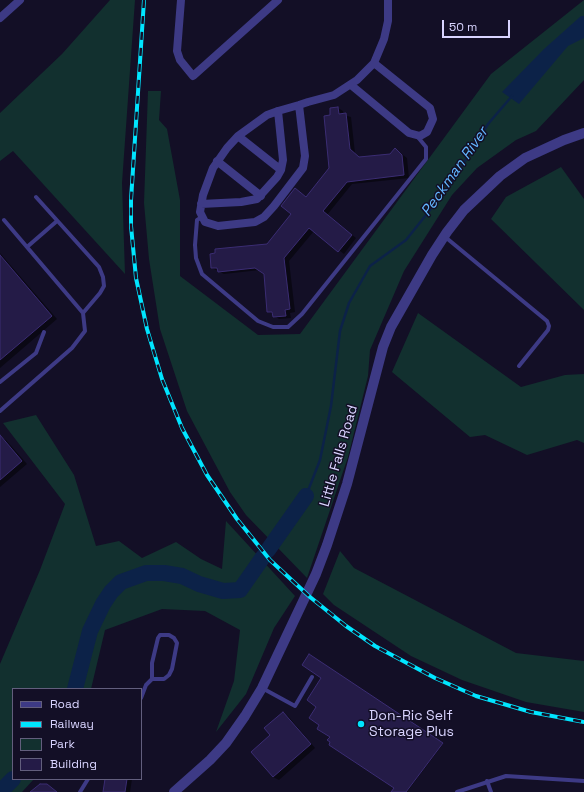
<!DOCTYPE html>
<style>
body{margin:0}
#map{position:relative;width:584px;height:792px;overflow:hidden;background:#130f26;font-family:"Space Grotesk",sans-serif}
canvas{display:block}
.legend{position:absolute;left:12px;top:688px;width:130px;height:92px;box-sizing:border-box;background:#130f26;border:1px solid #625e7d;margin:0;padding:5px 7px;list-style:none;font-size:12px;color:#d9d4ff}
.legend li{display:flex;align-items:center;gap:8px;height:20px}
.legend b{width:20px;border:1px solid #625e7d}
.scale{position:absolute;left:442px;top:20px;width:68px;height:18px;box-sizing:border-box;border:2px solid #d9d4ff;border-top:0;padding-left:5px;font-size:12px;line-height:14px;white-space:nowrap;color:#d9d4ff;-webkit-text-stroke:3px #130f26;paint-order:stroke}
</style>
<div id="map">
<canvas width="584" height="792"></canvas>
<ul class="legend">
<li><b style="height:5px;background:#3d3a85"></b>Road</li>
<li><b style="height:5px;background:#00e5ff"></b>Railway</li>
<li><b style="height:11px;background:#12302f"></b>Park</li>
<li><b style="height:11px;background:#241b47"></b>Building</li>
</ul>
<div class="scale">50 m</div>
</div>
<script>
const c = document.querySelector('canvas').getContext('2d');
c.lineJoin = 'round';
function paint(path, color) { c.fillStyle = color; c.fill(path, 'evenodd'); }
const poly = rows => new Path2D(rows.map(r => 'M' + r).join(''));
function stroke(path, color, width, dash) { c.strokeStyle = color; c.lineWidth = width; c.lineCap = dash ? 'butt' : 'round'; c.setLineDash(dash || []); c.stroke(path); }
function drawText(font, color, halo, rows, align = 'center') {
  c.font = font + ' "Space Grotesk",sans-serif'; c.lineWidth = 3; c.setLineDash([]); c.textBaseline = 'middle'; c.strokeStyle = halo; c.fillStyle = color; for (const [text, x, y, turn = 0] of rows) {
    c.save(); c.translate(x, y); c.rotate((+turn || 0) * Math.PI / 180); c.textAlign = isNaN(turn) ? turn : align; if (halo) c.strokeText(text, 0, 0); c.fillText(text, 0, 0); c.restore();
  }
}
paint(poly([
 [110,0,135,0,122,183,125,274,13,151,0,161,0,113,62,54],
 [584,0,584,80,536,131,516,140,477,168,452,195,404,271,370,350,368,376,348,457,307,578,246,515,230,492,187,411,160,329,149,259,144,203,148,91,161,91,159,120,167,129,180,200,180,276,258,335,300,334,491,74],
 [561,167,584,199,584,310,491,219,506,197],
 [418,313,521,387,565,375,584,374,584,443,577,440,527,455,485,435,470,437,392,372],
 [36,415,74,475,96,546,119,541,142,558,176,542,201,559,222,569,226,521,295,596,274,628,246,694,216,732,234,681,240,630,205,611,162,609,105,630,91,689,13,689,13,779,34,779,22,792,0,792,0,664,40,570,65,504,3,423],
 [340,551,354,568,516,653,584,661,584,712,526,702,462,680,411,656,334,605,323,594]
]), '#12302f');
paint(poly([
 [581,16,584,16,584,38,568,46,519,104,502,92,544,49]
]), '#0c2248');
paint(poly([
 [338,108,343,111,344,115,351,117,355,153,360,158,391,155,395,149,407,158,409,178,352,184,327,215,356,238,344,254,314,231,289,261,295,312,290,313,291,318,279,319,268,311,265,274,260,270,224,274,212,268,268,245,293,214,295,189,307,197,330,168,332,116],
 [0,253,57,319,0,368],
 [0,437,6,440,27,464,0,487],
 [310,655,443,744,407,792,392,792,395,788,331,737,320,725,317,706,323,677],
 [283,713,288,716,315,748,279,780,273,777,272,735],
 [106,779,132,779,130,792,104,792]
]), '#0007');
stroke(poly([
 [306,496,320,460,331,406,340,331,349,303,370,266,406,240,450,185,488,124,512,96]
]), '#0c2248', 2.5);
stroke(poly([
 [268,550,306,496],
 [75,689,90,631,103,604,111,592,121,582,146,573,164,573,182,576,199,584,223,591,240,590,263,557],
 [0,792,13,779]
]), '#0c2248', 16);
const building = poly([
 [338,107,339,114,346,113,350,149,359,157,390,154,395,148,402,155,404,175,347,182,323,211,352,235,338,252,309,228,284,258,290,309,285,310,286,316,273,317,272,312,267,312,264,274,255,268,218,272,217,268,211,268,210,254,215,253,215,249,267,244,291,214,281,206,295,188,306,197,329,168,324,116,330,115,330,108,338,107],
 [0,255,52,316,0,360,0,255],
 [0,435,22,461,0,480,0,435],
 [309,654,443,743,406,792,391,792,394,788,329,745,330,742,327,740,330,737,317,729,319,725,309,718,316,707,307,700,321,678,302,665,309,654],
 [283,712,311,744,273,777,251,752,270,735,264,728,283,712],
 [105,779,127,779,125,792,103,792,105,779],
 [40,784,47,784,57,792,30,792,40,784]
]);
paint(building, '#241b47');
stroke(building, '#3b2d73', 1);
stroke(poly([
 [36,197,99,267,103,277,104,286,100,293,83,313],
 [202,217,197,220,195,245,196,258,202,274,258,321,273,327,288,327,302,314,426,159,426,147,417,136],
 [444,236,547,321,549,326,548,330,519,366],
 [27,247,57,221],
 [0,382,36,353,44,332],
 [0,411,72,348,85,331,83,313,4,220],
 [262,688,295,706,312,677],
 [141,698,146,685,152,679,152,663,158,638,160,635,169,635,174,638,177,643,172,669,169,675,164,679,152,679],
 [487,781,491,792],
 [80,792,88,779],
 [457,792,506,776,584,781]
]), '#3d3a85', 4);
stroke(poly([
 [181,0,177,51,180,60,193,76,278,0],
 [0,18,20,0],
 [351,85,409,133,420,136,427,132,433,119,430,108,374,63],
 [299,105,305,156,303,168,274,206,264,217,255,222,218,226,205,222,200,212,203,195,213,168,227,148,238,136,267,115,278,111,299,105,308,102,334,95,357,80,374,63,384,39,388,21,388,0],
 [238,136,281,170],
 [217,161,261,196],
 [201,204,241,202,257,199,277,177,281,170,283,160,278,111]
]), '#3d3a85', 8);
stroke(poly([
 [174,792,210,760,226,743,245,716,262,688,316,574,327,545,347,484,383,347,391,327,432,255,447,232,464,210,500,176,525,158,564,140,584,133]
]), '#3d3a85', 10);
const rail = poly([
 [144,0,131,200,131,226,136,278,147,329,162,379,182,428,207,475,237,519,270,560,310,597,346,626,375,646,435,678,476,696,531,712,584,722]
]);
stroke(rail, '#00e5ff', 4);
stroke(rail, '#130f26', 2.5, [8]);
for (const [x, y, r, color] of [
 [361,724,4,"#00e5ff"]
]) { const dot = new Path2D(); dot.arc(x, y, r, 0, 2 * Math.PI); c.fillStyle = color; c.fill(dot); stroke(dot, '#130f26', 1.5); }
drawText('14px', '#d9d4ff', '#130f26', [
 ["Little Falls Road",339,456,-74]
]);
drawText('14px', '#d9d4ff', '#130f26', [
 ["Don-Ric Self",369,716],
 ["Storage Plus",369,732]
], 'left');
drawText('italic 15px', '#62b6ff', '#130f26', [
 ["Peckman River",455,172,-55]
]);
</script>
